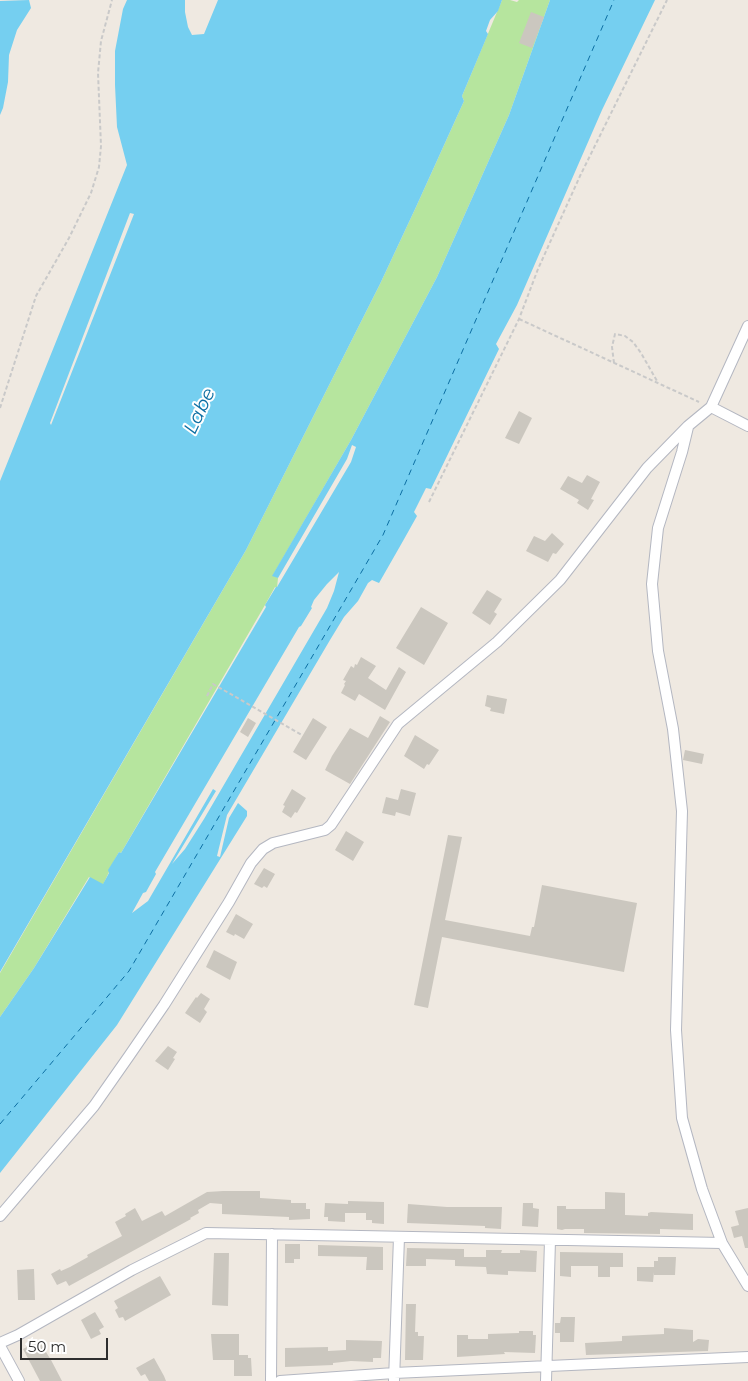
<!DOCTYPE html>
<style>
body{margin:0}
#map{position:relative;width:748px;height:1381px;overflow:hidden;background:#efe9e1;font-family:Montserrat,sans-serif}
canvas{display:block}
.scale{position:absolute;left:20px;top:1338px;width:88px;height:22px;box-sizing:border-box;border:2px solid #2e2e2e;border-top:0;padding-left:6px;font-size:15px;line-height:18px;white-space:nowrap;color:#2e2e2e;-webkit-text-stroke:4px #fff;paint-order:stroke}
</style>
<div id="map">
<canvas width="748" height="1381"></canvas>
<div class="scale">50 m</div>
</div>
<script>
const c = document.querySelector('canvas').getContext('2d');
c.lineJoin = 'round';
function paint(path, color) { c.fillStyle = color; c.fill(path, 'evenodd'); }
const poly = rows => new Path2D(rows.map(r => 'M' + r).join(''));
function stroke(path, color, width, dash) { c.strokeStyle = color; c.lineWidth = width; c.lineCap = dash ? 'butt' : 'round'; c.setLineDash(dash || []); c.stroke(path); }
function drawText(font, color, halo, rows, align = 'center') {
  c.font = font + ' Montserrat,sans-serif'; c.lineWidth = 4; c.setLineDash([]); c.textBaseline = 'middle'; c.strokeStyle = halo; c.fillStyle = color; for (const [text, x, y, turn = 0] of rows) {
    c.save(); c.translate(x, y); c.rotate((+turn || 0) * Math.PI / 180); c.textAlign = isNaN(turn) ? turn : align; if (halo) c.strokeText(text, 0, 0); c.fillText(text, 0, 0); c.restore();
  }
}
paint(poly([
 [502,0,510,0,517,2,519,0,550,0,509,115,437,277,351,440,273,575,278,578,277,588,275,587,265,605,121,853,119,852,109,870,109,872,103,885,89,877,34,968,0,1017,0,973,246,550,380,284,416,207,464,101,462,96]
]), '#b6e59e');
paint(poly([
 [29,0,31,8,17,30,9,55,8,82,3,108,0,115,0,1],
 [127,0,185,0,185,12,188,27,192,35,204,34,218,0,502,0,498,11,490,20,486,31,488,34,462,96,464,101,416,207,380,284,246,550,0,972,0,481,127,165,117,127,115,85,115,51,123,9],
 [130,213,134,214,51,425,50,423],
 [550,0,655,0,602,110,517,305,496,344,499,349,431,489,426,488,414,512,417,516,403,541,379,583,372,580,368,583,358,601,344,617,330,640,227,815,217,856,220,857,229,818,238,803,247,811,247,816,117,1025,0,1173,0,1017,34,968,90,877,103,884,109,873,108,870,119,852,121,853,266,607,265,605,276,587,277,587,351,462,356,447,352,445,347,459,278,578,272,576,351,440,437,277,509,115],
 [339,572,334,591,327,608,204,819,185,849,172,864,216,791,213,789,148,901,132,913,143,893,146,892,156,874,155,872,299,627,301,626,312,608,311,607,314,600,327,584]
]), '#75cff0');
stroke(poly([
 [0,1124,129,971,383,535,614,0]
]), '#0d6fa3', 1, [6, 5]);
paint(poly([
 [531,12,544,17,532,48,519,43],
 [519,411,532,418,519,444,505,438],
 [587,475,600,482,591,499,594,500,588,510,577,503,579,500,560,489,568,476,582,483],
 [552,533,564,544,556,554,553,553,548,562,526,551,534,536,545,541],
 [487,590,502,599,494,612,497,614,490,625,472,613],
 [421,607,448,623,424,665,396,648],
 [361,657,376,666,368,678,386,690,399,667,406,672,385,710,359,694,355,701,341,693,345,685,344,684,346,681,343,680,351,666,354,668,355,664,357,665],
 [487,695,507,699,504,714,490,711,491,708,485,706],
 [380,716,390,722,350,784,325,770,332,756,350,728,368,738],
 [248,718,256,723,248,737,240,732],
 [313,718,327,727,306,760,293,752],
 [415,735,439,750,429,765,427,764,424,769,404,756],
 [685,750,704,754,702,764,683,760],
 [292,789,306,798,297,813,295,812,291,818,282,812,285,806,283,805],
 [401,789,416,793,410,816,396,812,395,816,382,813,386,797,398,800],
 [346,831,364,842,353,861,335,850],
 [448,835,462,837,445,920,530,936,532,927,534,927,542,885,637,903,624,972,442,937,428,1008,414,1005],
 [264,868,275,874,267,888,264,886,262,888,254,884],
 [236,914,253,924,244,939,235,934,234,936,226,932],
 [214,950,237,962,230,980,206,967],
 [201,993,210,999,204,1009,207,1012,200,1023,185,1013,196,997,197,998],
 [168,1046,177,1052,173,1058,175,1059,168,1070,155,1061],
 [223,1191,260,1191,260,1198,291,1200,291,1203,306,1203,306,1209,310,1209,310,1219,289,1220,289,1217,222,1214,222,1204,210,1203,198,1210,199,1213,190,1218,191,1219,69,1286,66,1281,57,1285,51,1274,60,1269,61,1271,70,1267,88,1257,87,1255,122,1236,115,1222,126,1216,125,1214,135,1208,142,1221,162,1211,165,1216,207,1192],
 [605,1192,625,1193,625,1215,648,1216,648,1213,651,1212,693,1214,693,1230,660,1229,660,1234,584,1233,584,1229,565,1229,562,1230,557,1229,557,1206,566,1206,566,1209,605,1209],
 [348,1201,384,1202,384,1224,372,1223,372,1220,366,1220,366,1213,345,1213,345,1222,328,1221,328,1217,324,1217,325,1203,348,1204],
 [523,1203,533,1203,533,1208,539,1209,538,1227,522,1226],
 [408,1204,447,1207,502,1207,501,1229,485,1228,485,1226,407,1223],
 [748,1208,748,1248,745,1248,742,1236,734,1238,731,1227,739,1225,735,1211],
 [285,1244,300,1244,300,1259,294,1259,294,1263,285,1263],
 [318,1245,383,1247,383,1270,366,1270,367,1257,318,1256],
 [407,1248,464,1249,464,1257,486,1257,486,1250,502,1250,501,1253,520,1253,520,1250,537,1251,536,1272,508,1271,508,1275,487,1274,486,1267,455,1266,455,1260,426,1259,426,1266,406,1266],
 [560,1252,623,1253,623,1267,610,1267,610,1277,598,1277,598,1266,571,1266,571,1277,560,1276],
 [214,1253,229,1253,228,1306,212,1305],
 [658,1257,676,1257,675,1275,654,1275,654,1272,653,1282,637,1281,637,1267,654,1267,654,1261,658,1261],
 [34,1269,35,1300,18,1300,17,1270],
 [160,1276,171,1295,125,1321,123,1317,119,1318,115,1310,118,1308,114,1301],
 [406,1304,416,1304,415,1332,418,1332,418,1336,424,1336,423,1360,405,1360],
 [95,1312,104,1327,99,1330,101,1334,91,1339,81,1320],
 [561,1317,575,1317,574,1342,560,1342,560,1333,555,1333,555,1323,560,1323],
 [664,1328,693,1330,693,1342,698,1339,709,1340,708,1351,586,1355,585,1343,622,1341,622,1336,664,1334],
 [519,1331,533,1331,533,1335,536,1335,535,1353,504,1352,505,1354,457,1357,457,1335,468,1335,468,1339,488,1339,488,1334,519,1333],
 [211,1334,239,1334,239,1355,248,1355,248,1358,251,1358,252,1376,234,1376,234,1360,213,1360],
 [346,1340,382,1341,381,1358,373,1358,373,1362,351,1361,333,1363,333,1365,285,1367,285,1348,328,1347,328,1351,346,1350],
 [39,1341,51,1360,62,1381,40,1381,23,1349],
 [154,1358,164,1376,166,1381,149,1381,145,1374,141,1376,136,1368]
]), '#cbc7bf');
const minor = poly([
 [711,407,748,426],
 [688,427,682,452,658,528,652,584,658,651,673,729,682,811,676,1030,682,1118,702,1189,722,1243,748,1286],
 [0,1216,94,1106,129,1056,164,1005,229,902,251,863,263,849,273,843,325,830,331,825,398,724,497,642,560,580,647,468,688,426,711,407,748,326],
 [0,1343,18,1335,132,1270,206,1233,722,1243],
 [0,1346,19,1381],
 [271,1381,272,1234],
 [280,1381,394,1373,748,1357],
 [394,1381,399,1237],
 [546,1381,550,1240]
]);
stroke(minor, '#b4b7c1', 12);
stroke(poly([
 [519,319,699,402],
 [614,363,612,347,615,334,625,336,633,342,641,353,657,381],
 [0,408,36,296,69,238,91,193,99,167,101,146,98,73,101,41,112,0],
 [429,502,519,319,538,269,580,176,667,0],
 [207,696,213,684,302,735]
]), '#c9c9c9', 2, [4, 2.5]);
stroke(minor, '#fff', 10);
drawText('italic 19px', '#0d6fa3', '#fff', [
 ["Labe",200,411,-65]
]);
</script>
